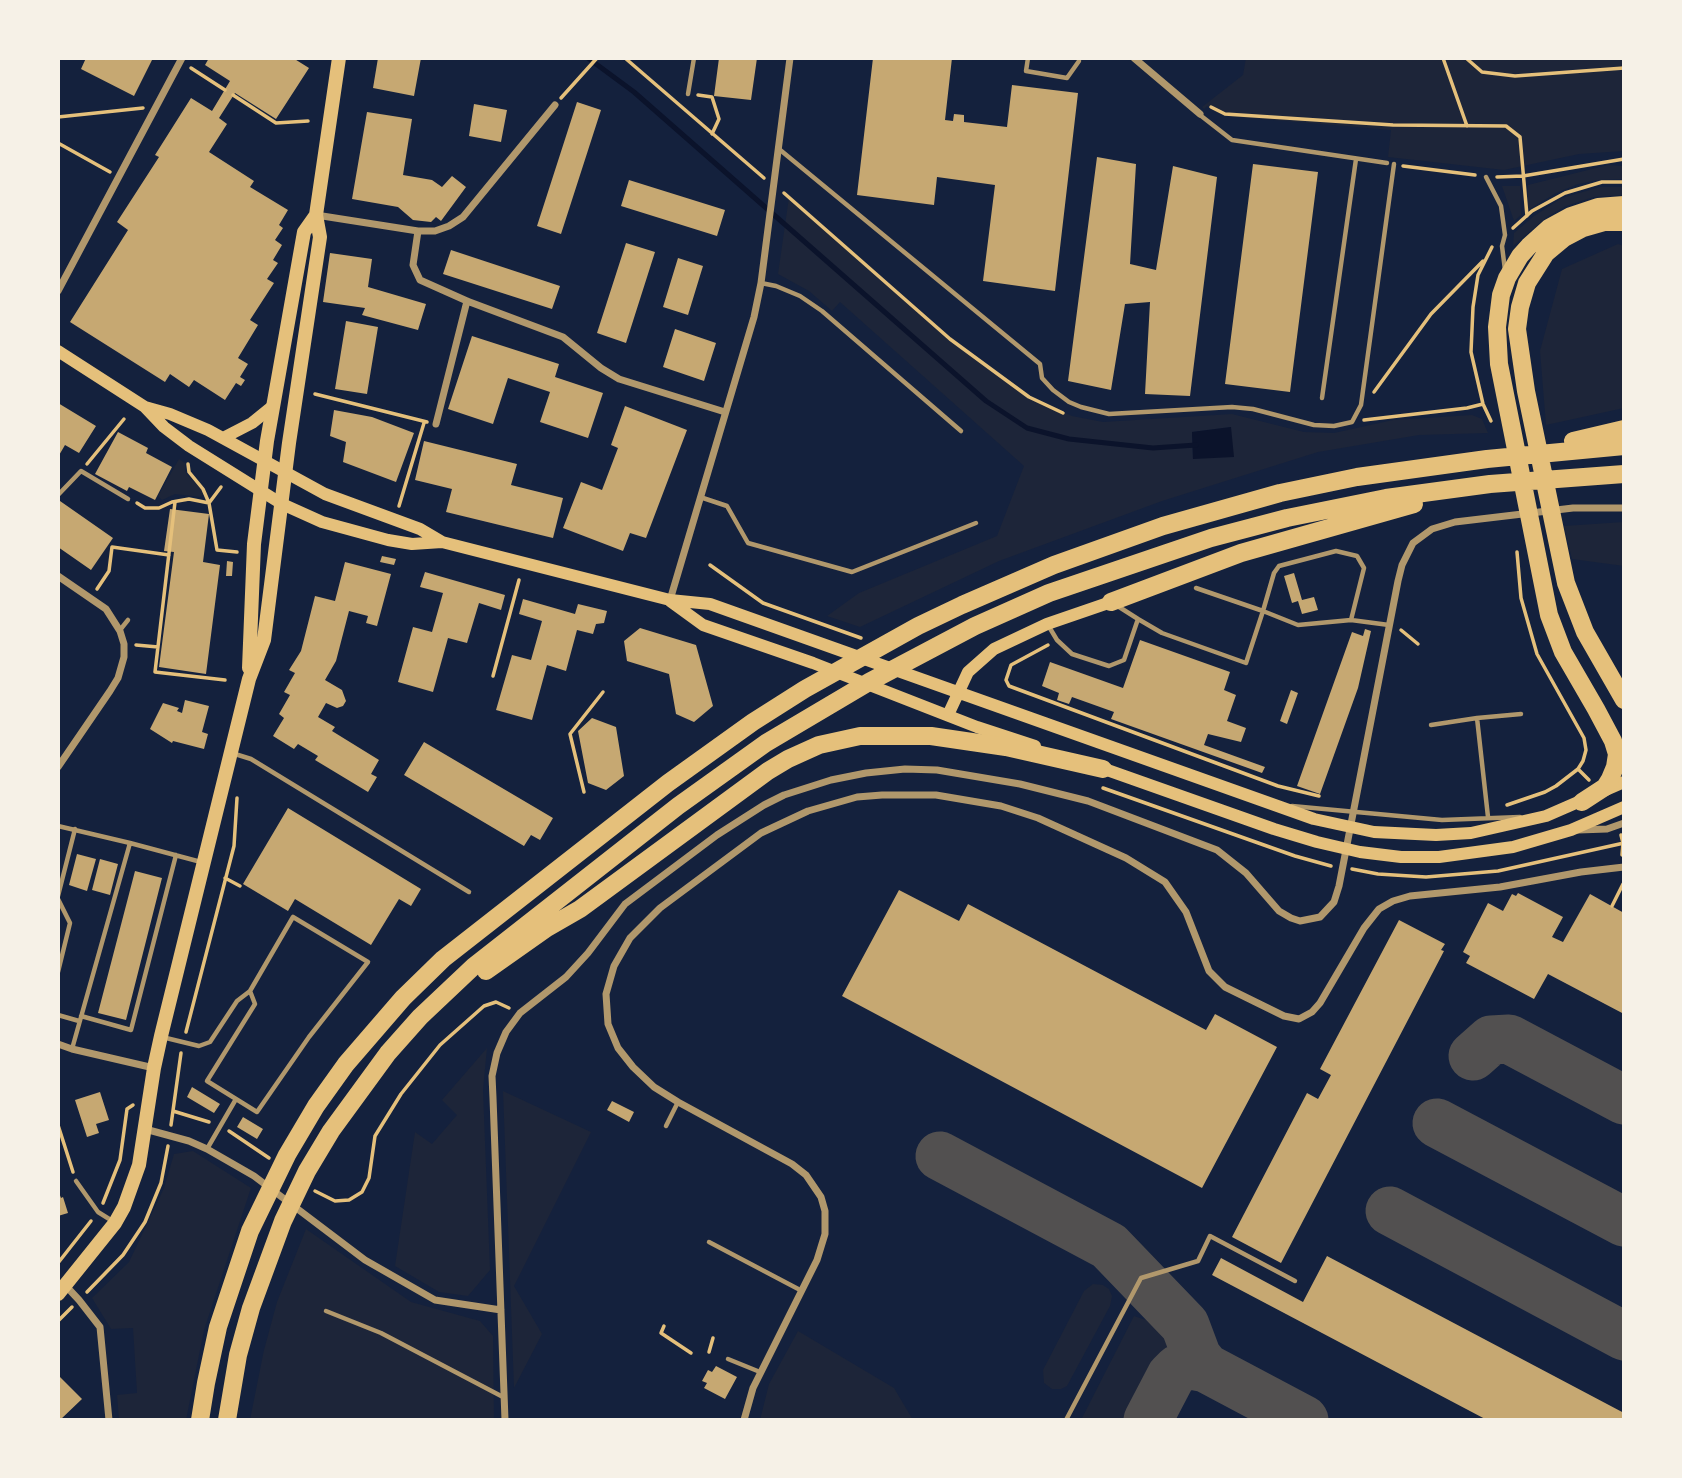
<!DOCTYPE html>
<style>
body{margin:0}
#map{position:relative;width:1682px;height:1478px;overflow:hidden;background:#14213d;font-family:Raleway,sans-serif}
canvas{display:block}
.frame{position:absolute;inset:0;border:60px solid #f6f1e7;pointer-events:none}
</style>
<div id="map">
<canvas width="1682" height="1478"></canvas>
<div class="frame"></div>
</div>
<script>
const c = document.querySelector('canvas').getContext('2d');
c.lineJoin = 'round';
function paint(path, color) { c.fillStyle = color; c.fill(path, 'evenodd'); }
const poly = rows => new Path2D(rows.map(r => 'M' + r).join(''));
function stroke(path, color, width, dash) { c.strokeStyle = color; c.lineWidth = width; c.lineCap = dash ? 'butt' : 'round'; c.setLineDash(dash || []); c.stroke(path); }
paint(poly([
 [1246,58,1624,58,1624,151,1579,154,1504,170,1388,157,1391,130,1226,116,1207,106,1204,109,1202,107,1243,75],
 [1608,165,1624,166,1624,179,1598,180,1578,184,1556,193,1528,210,1528,185],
 [1502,186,1520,186,1521,215,1514,221],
 [1600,187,1624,187,1624,195,1594,197,1566,206,1547,217,1513,246,1514,233,1534,216,1562,198],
 [789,197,950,339,1029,397,1072,416,1103,422,1232,414,1304,432,1334,433,1393,420,1472,415,1482,419,1488,433,1419,435,1318,452,1162,501,999,561,860,627,827,616,859,593,997,536,1024,466,840,302,832,311,809,291,778,274],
 [1231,427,1193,459,1192,432],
 [1618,244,1624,246,1624,408,1546,425,1540,351,1562,269],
 [179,459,185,463,185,471,188,476,201,488,204,494,200,497,175,494,162,500,158,496],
 [1624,522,1624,566,1572,559,1564,526],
 [487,1048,483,1090,490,1270,468,1296,439,1292,395,1266,415,1132,432,1144,457,1115,442,1100],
 [503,1091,591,1132,514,1286,542,1334,514,1388],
 [193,1151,251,1188,204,1330,186,1420,119,1420,117,1395,137,1393,133,1328,111,1329,92,1298,129,1262,164,1188,174,1154],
 [306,1229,411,1302,480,1321,493,1336,494,1420,250,1420,264,1350,277,1302],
 [1093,1284,1103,1285,1109,1289,1112,1296,1110,1306,1067,1386,1061,1389,1052,1389,1044,1383,1043,1370,1084,1291],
 [1134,1316,1146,1320,1179,1340,1136,1420,1081,1420],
 [798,1331,894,1388,913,1420,760,1420,769,1384]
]), '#1d2539');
paint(poly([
 [1231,427,1234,457,1193,459,1192,432]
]), '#0b132b');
stroke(poly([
 [588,58,634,92,986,401,1027,428,1069,439,1153,448,1196,445]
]), '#0b132b', 5);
stroke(poly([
 [1473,1056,1491,1040,1509,1039,1624,1100],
 [1437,1123,1624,1222],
 [940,1156,1109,1246,1185,1325,1197,1357,1206,1368],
 [1390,1211,1624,1336],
 [1148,1420,1171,1376,1178,1369,1190,1365,1206,1368,1304,1420]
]), '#525050', 49);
paint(poly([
 [86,58,153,58,134,96,81,69],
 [209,58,293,58,309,68,276,119,235,93,219,118,227,124,209,152,254,181,250,187,288,210,279,225,283,228,275,240,282,245,273,260,278,263,267,279,274,283,250,320,258,325,238,358,248,364,240,377,245,380,241,386,236,383,225,400,194,380,189,387,170,374,165,382,70,322,128,230,117,222,159,157,155,155,191,98,212,111,230,81,205,65],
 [378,58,421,58,414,96,373,88],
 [719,58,757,58,751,100,714,96],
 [873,58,952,58,945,120,953,121,954,114,964,115,964,122,1007,127,1012,85,1078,93,1055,291,983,281,995,185,937,177,934,205,857,195],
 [577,102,601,110,561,234,537,226],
 [474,104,507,110,501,142,469,136],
 [367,112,412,119,403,175,432,180,442,187,452,176,466,187,441,221,436,217,431,222,413,220,398,207,352,199],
 [1097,157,1136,164,1130,264,1156,270,1173,166,1217,177,1190,396,1145,394,1150,302,1125,304,1111,390,1068,381],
 [1253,164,1318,172,1290,392,1225,384],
 [629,180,725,210,717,236,621,206],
 [626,243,655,252,626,343,597,333],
 [451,250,560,286,552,309,443,274],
 [330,253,372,259,368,287,426,304,418,330,362,315,365,308,323,302],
 [678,258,703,266,688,315,663,307],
 [346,321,378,327,367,394,335,389],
 [675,329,716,343,704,381,663,367],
 [472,336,559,364,555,377,603,393,588,438,540,422,550,392,508,378,493,424,448,409],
 [58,403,96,426,79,453,65,445,58,457],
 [625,406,687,430,646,538,630,533,623,551,563,528,581,482,602,490,618,448,611,445],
 [334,410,372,417,414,433,396,482,343,462,346,442,330,436],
 [118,432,148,448,146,453,172,467,155,500,129,487,127,491,95,474],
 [424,441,517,464,511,485,563,498,553,538,446,512,452,489,415,480],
 [60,501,113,538,91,570,58,547,58,504],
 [170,509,209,514,203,562,220,565,206,674,159,667,174,552,164,551],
 [382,556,396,559,394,565,380,562],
 [227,561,233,562,232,576,226,576],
 [345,562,391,574,377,626,366,623,368,616,349,611,336,661,325,680,342,690,346,701,343,706,337,708,326,703,318,717,335,727,332,731,379,760,371,774,377,777,368,792,315,760,318,756,298,744,294,749,273,736,284,718,279,714,290,695,284,692,295,673,289,670,301,651,315,596,335,601],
 [425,572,505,595,501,610,479,603,467,643,448,638,433,692,398,682,413,627,432,632,443,593,420,587],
 [1294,573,1302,600,1314,597,1318,610,1302,614,1298,601,1292,603,1284,576],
 [523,599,575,614,578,604,607,611,604,623,596,624,593,634,577,630,566,671,547,665,532,720,496,710,512,655,531,660,542,621,519,614],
 [640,628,696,645,713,706,694,722,676,714,669,674,627,661,624,641],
 [1365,629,1371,631,1358,688,1320,794,1297,786,1352,632,1363,636],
 [1140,640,1230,672,1224,690,1236,695,1227,721,1246,728,1241,742,1208,734,1204,745,1265,767,1262,773,1111,719,1114,712,1072,697,1069,704,1057,700,1059,693,1042,686,1050,662,1123,688],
 [1291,690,1298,693,1287,724,1280,721],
 [185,700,209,706,202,732,208,734,204,749,173,741,172,743,150,729,163,703,179,708,177,711,182,713],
 [592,718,616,727,624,776,606,790,588,783,578,731],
 [424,742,553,818,540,840,531,835,524,846,404,775],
 [288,808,421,889,411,906,399,899,371,945,295,899,288,911,243,884],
 [77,854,96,859,87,891,69,885],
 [100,859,118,864,110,895,92,890],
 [135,871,162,878,126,1020,98,1013],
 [899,890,959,921,968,904,1206,1030,1215,1014,1277,1047,1202,1188,842,996],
 [1518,893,1563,917,1552,937,1563,942,1590,894,1624,913,1624,1014,1548,974,1534,999,1466,963,1470,956,1463,952,1488,903,1503,911,1512,894,1516,896],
 [1399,920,1445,944,1441,950,1444,951,1281,1263,1232,1237,1307,1093,1318,1099,1331,1075,1320,1069],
 [192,1087,220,1104,214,1113,187,1097],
 [100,1092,109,1120,96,1124,99,1133,87,1137,75,1100],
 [612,1101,634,1112,629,1122,607,1110],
 [243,1117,263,1129,257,1139,237,1127],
 [58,1190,61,1198,63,1197,68,1213,58,1216],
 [1327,1256,1624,1413,1624,1420,1487,1420,1212,1275,1221,1258,1303,1302],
 [716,1366,737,1377,725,1399,704,1388,707,1383,702,1381,708,1370,712,1372],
 [58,1375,82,1399,60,1420,58,1420]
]), '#c6a872');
stroke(poly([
 [625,58,764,178],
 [1443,58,1467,126],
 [1466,58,1482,72,1515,76,1624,68],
 [191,68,225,90],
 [233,95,276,123,308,121],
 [698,95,712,97,719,119,712,134],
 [561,98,597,58],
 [1211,107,1225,114,1393,125,1506,126,1520,137,1527,216],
 [58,117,143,108],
 [58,143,110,172],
 [1403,166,1475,175],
 [1497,177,1523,176,1624,159],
 [784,193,950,339,1029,397,1063,413],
 [1513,228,1532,211,1565,193,1602,182,1624,182],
 [1374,392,1431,314,1483,261],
 [315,394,427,422],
 [1364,420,1467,408,1483,404],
 [1491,421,1483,404,1471,352,1473,307,1478,275,1492,247],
 [87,464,124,419],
 [188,464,189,472,203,489,209,503,217,550,237,552],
 [175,502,155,672,225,680],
 [137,503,145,508,159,508,172,502,189,499,209,503,221,487],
 [399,506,424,423],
 [710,565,763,603,861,638],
 [97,589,109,571,112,547,169,555],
 [1401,630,1418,644],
 [136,645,158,647],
 [1048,645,1011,665,1006,680,1009,686,1278,786,1319,796],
 [493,676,519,580],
 [1578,769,1589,780],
 [1103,788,1295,856,1331,866],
 [584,792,570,734,603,692],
 [1507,805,1545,792,1556,786,1578,769,1583,761,1586,750,1584,738,1537,654,1521,598,1517,552],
 [1621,835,1623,843,1622,855],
 [1352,869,1378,874,1426,877,1498,871,1624,843],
 [225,878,240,886],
 [1612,906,1623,884],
 [186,1032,234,846,237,798],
 [173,1111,209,1122],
 [58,1125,73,1172],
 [171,1125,181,1053],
 [229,1131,269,1158],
 [315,1191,335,1201,349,1200,362,1192,369,1178,375,1136,401,1094,440,1045,484,1006,496,1002,509,1008],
 [103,1203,120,1160,127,1109,133,1105],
 [58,1263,91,1221],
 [87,1292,123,1255,145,1222,161,1183,168,1146],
 [58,1321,72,1307],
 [664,1326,661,1333,691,1353],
 [709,1352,713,1338]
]), '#e5c07b', 3.5);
stroke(poly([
 [1028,58,1026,71,1067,78,1079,61],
 [688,94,694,58],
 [1200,115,1232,140,1387,163],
 [779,149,1040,364,1042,378,1053,390,1069,402,1081,407,1109,414,1232,407,1253,409,1314,425,1334,426,1352,422,1361,405,1394,164],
 [1486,177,1501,206,1505,235,1502,246,1505,270],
 [761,283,776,286,800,296,822,311,961,431],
 [1322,398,1356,159],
 [58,495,81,471,128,499],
 [700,497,727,506,748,543,852,572,976,523],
 [1196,588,1263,611,1274,573,1279,566,1336,551,1357,556,1364,568,1351,620],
 [1138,619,1162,633,1246,663,1263,611,1298,625,1351,620,1389,625],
 [1048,625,1057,640,1072,654,1109,666,1124,660,1138,619,1116,605],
 [120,630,128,620],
 [1477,718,1521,714],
 [1431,725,1477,718,1488,817],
 [235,754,251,759,469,892],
 [1292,806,1442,820,1520,817],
 [58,826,130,843],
 [58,896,75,829],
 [58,899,70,923,58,972],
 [293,917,368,962,309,1037,257,1112,207,1081,255,1004,250,991,293,917],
 [58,1015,79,1021],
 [81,1016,131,1030,176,855],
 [162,1037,199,1046,210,1042,237,1001,250,991],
 [72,1049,130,843,201,862],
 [666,1126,678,1102],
 [207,1149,236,1099],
 [76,1181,98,1212,114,1222],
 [709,1242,802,1291],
 [326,1311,381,1333,503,1397],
 [728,1359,760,1372],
 [1066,1420,1141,1278,1198,1261,1210,1236,1295,1281]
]), '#b1986c', 4.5);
stroke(poly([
 [1134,58,1200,114],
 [316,215,418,231,435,231,449,226,463,217,555,105],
 [418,231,413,265,420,280,467,301,563,337,601,368,619,379,725,412],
 [58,291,182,58],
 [436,424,467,301],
 [58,576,106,609,120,631,124,644,124,657,118,678,110,691,58,767],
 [670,600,754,317,761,283,790,58],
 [1578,830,1607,829,1624,823],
 [58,1044,72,1049,154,1068],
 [145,1129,189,1141,207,1149,254,1176,365,1260,435,1300,501,1310],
 [65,1285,79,1300,100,1327,109,1420],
 [505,1420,493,1098,492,1076,497,1053,506,1032,520,1013,566,977,588,953,625,904,717,835,764,805,784,795,831,780,866,773,905,769,937,770,1020,784,1088,801,1217,850,1246,873,1279,911,1291,918,1300,921,1320,917,1334,902,1339,886,1398,581,1402,565,1413,543,1432,529,1455,522,1573,508,1624,508],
 [744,1420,753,1388,817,1260,825,1234,825,1211,821,1197,806,1175,792,1164,678,1102,654,1087,633,1067,618,1048,608,1024,606,994,614,966,630,938,660,908,761,833,808,811,857,797,882,795,936,795,1001,806,1038,818,1126,858,1165,882,1186,912,1209,971,1225,987,1284,1016,1299,1019,1312,1012,1320,1003,1364,928,1379,909,1393,901,1410,896,1500,887,1581,872,1624,867]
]), '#b1986c', 7);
stroke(poly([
 [58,351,145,407,164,427,189,446,282,504,322,522,388,540,412,544,442,542],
 [145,407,170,414,208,430,325,494,420,529,442,542,670,600,710,604,1314,819,1374,832,1436,835,1471,833,1546,816,1624,782],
 [223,438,252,423,273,406],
 [670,601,703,625,813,663,977,727,1035,746],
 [948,715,968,672,994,649,1047,624,1111,602],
 [1096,766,1274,829,1317,842,1360,852,1401,857,1439,857,1513,847,1571,830,1624,807]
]), '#e5c07b', 12);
stroke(poly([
 [249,668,254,544,267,441,304,232,316,215],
 [58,1294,115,1223,124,1207,139,1165,154,1068,161,1036,249,679,264,640,289,443,320,237,316,215,339,58]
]), '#e5c07b', 14);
stroke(poly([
 [1624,222,1604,222,1583,228,1564,238,1546,253,1527,283,1520,307,1517,329,1526,391,1566,583,1585,632,1624,700],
 [1573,441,1624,429],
 [1111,602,1241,553,1414,504],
 [1582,802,1605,787,1610,779,1615,767,1617,754,1613,741,1596,709,1563,652,1549,615,1499,364,1497,327,1501,295,1507,278,1520,256,1529,246,1549,228,1571,216,1598,207,1624,205],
 [486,971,547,928,580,909,768,771,788,759,819,745,860,736,931,736,1006,747,1103,769],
 [200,1420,206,1383,218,1327,250,1231,287,1155,316,1106,346,1064,403,998,443,959,668,783,753,722,805,689,918,626,962,605,1054,565,1163,526,1280,493,1357,477,1487,459,1624,446],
 [227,1420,238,1355,251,1308,283,1221,307,1171,331,1131,388,1053,420,1017,474,966,678,806,766,743,869,682,975,626,1049,593,1211,538,1287,518,1386,498,1490,484,1624,474]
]), '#e5c07b', 18);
</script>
